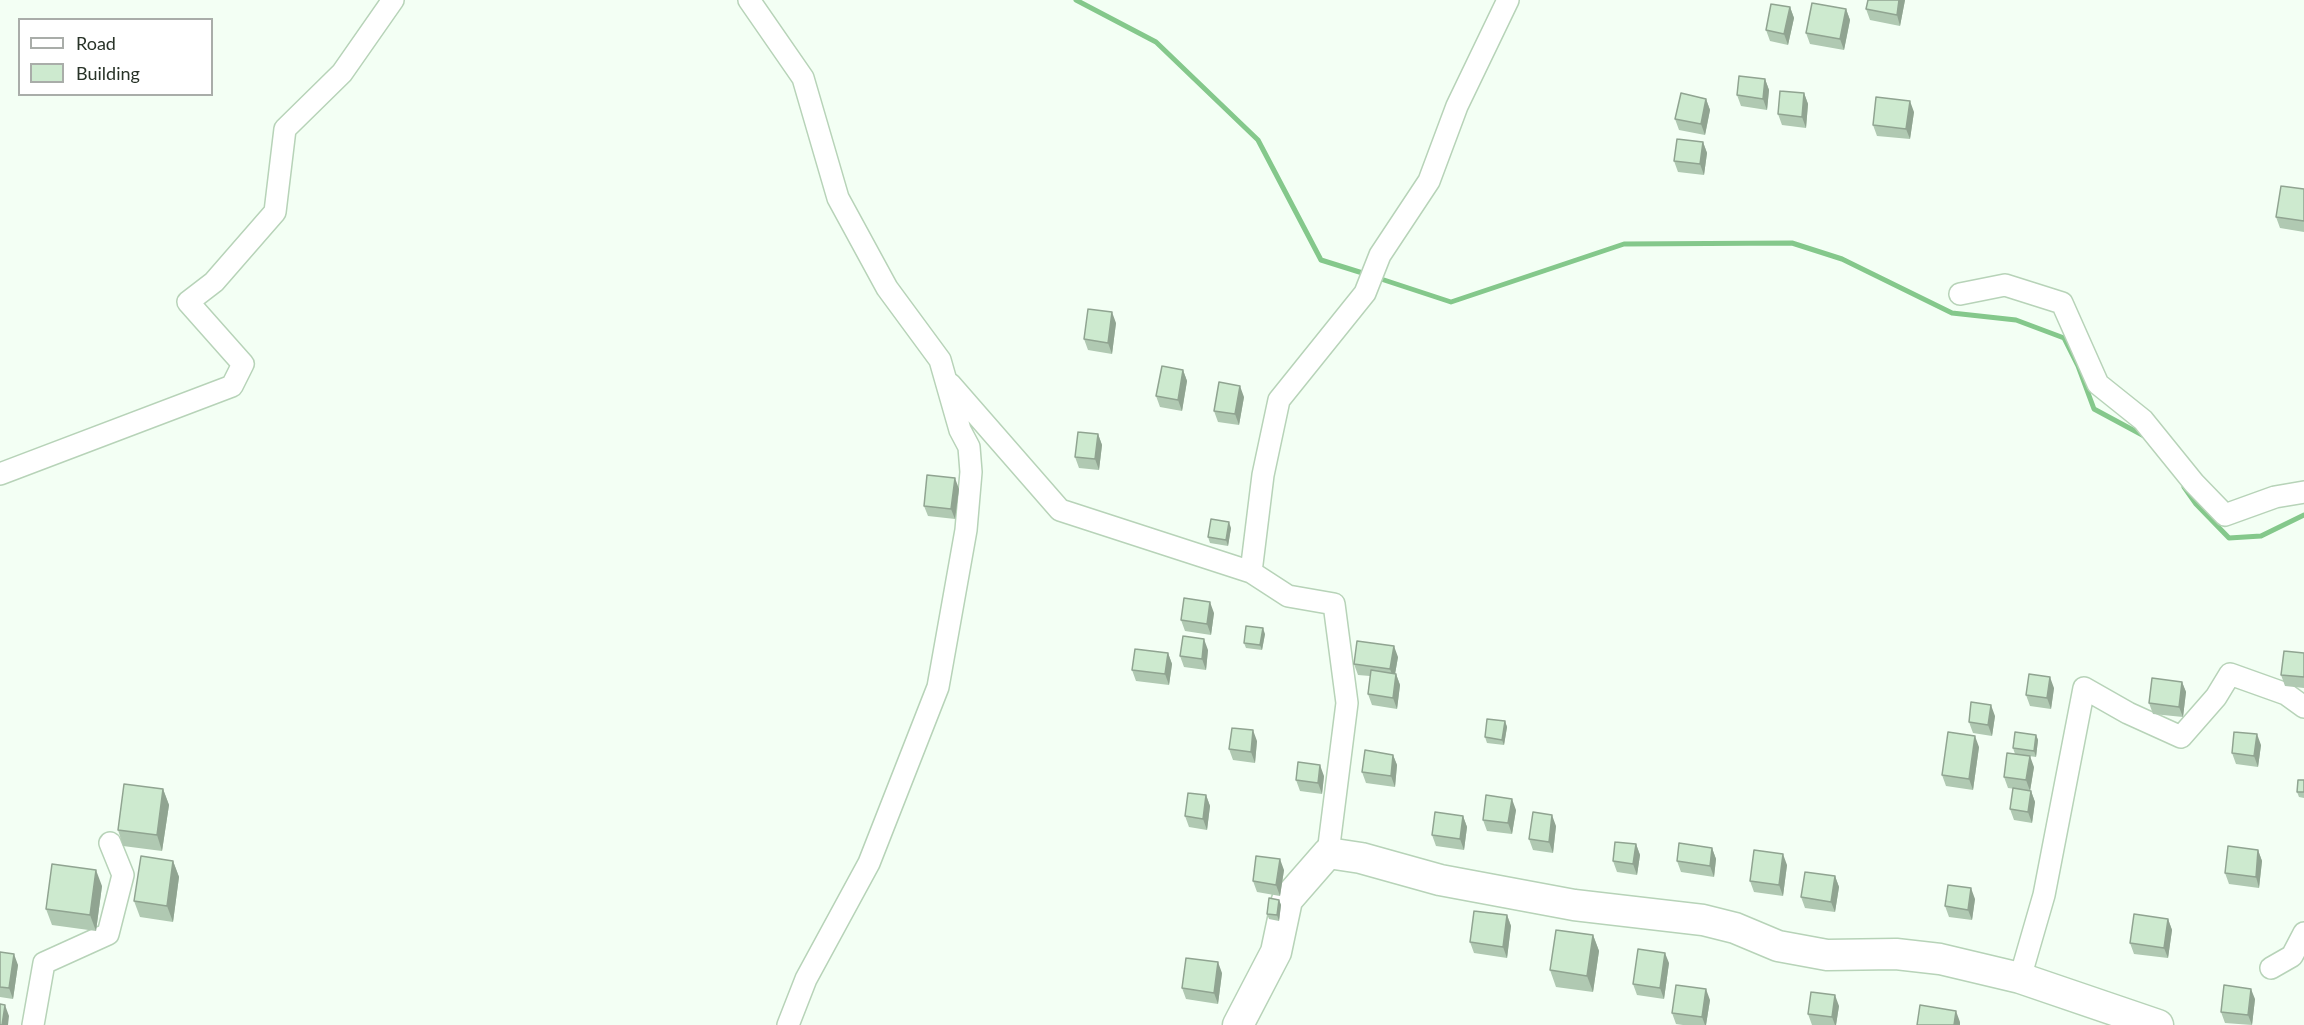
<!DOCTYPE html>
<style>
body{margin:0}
#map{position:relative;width:2304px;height:1025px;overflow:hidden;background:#f3fff4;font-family:Lato,sans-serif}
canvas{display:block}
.legend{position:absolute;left:18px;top:18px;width:195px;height:78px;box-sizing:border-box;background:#fff;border:2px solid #a9ada9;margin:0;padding:8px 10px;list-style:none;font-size:18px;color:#283328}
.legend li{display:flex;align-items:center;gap:12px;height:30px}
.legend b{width:30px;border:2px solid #a9ada9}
</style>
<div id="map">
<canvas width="2304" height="1025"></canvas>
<ul class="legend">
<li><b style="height:8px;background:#fff"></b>Road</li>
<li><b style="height:16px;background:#cdeacf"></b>Building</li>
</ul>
</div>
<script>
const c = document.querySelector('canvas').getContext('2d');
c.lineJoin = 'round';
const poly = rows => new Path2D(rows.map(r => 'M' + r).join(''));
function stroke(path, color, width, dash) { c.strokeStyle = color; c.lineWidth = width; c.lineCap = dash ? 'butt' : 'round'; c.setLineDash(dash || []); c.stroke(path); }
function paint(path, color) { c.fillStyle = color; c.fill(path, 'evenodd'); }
stroke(poly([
 [1076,0,1156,42,1258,140,1321,260,1369,275],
 [1378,278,1451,302,1624,244,1792,243,1842,259,1952,313,2016,320,2064,338,2078,366,2094,409,2146,437],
 [2184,487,2196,504,2229,538,2261,536,2304,515]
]), '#84c88b', 5);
const street = poly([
 [749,0,803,78,838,198,887,288,940,360,960,430,969,447,971,472,966,530,938,687,869,863,806,979,788,1025],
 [1960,294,2005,285,2062,303,2098,384,2143,420,2194,483,2225,515,2275,497,2304,492],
 [950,384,1060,510,1251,572],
 [0,474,232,386,243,364,188,302,214,282,275,212,285,129,342,73,393,0],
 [1328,853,1347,703,1334,604,1288,596,1251,572,1263,475,1279,400,1365,293,1380,255,1429,181,1457,106,1508,0],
 [2271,968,2292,956,2304,933],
 [2020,978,2044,895,2084,688,2128,713,2181,737,2216,697,2230,674,2286,694,2304,707],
 [33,1025,44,963,108,934,123,875,110,843]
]);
const secondary = poly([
 [1238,1025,1276,952,1287,900,1328,853,1361,858,1440,880,1574,905,1703,920,1735,928,1778,946,1827,955,1896,954,1940,959,2020,978,2158,1025]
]);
stroke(street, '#b7d3b8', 24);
stroke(secondary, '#b7d3b8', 33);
stroke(street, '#fff', 21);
stroke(secondary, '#fff', 30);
paint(poly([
 [1868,0,1905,0,1900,26,1870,20,1866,9],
 [1790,7,1794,18,1788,45,1770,41,1766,30],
 [1846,9,1850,20,1844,50,1810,44,1806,33],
 [1765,79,1769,90,1767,110,1741,106,1737,95],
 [1804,93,1808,104,1806,128,1782,125,1778,114],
 [1706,99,1710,110,1705,135,1679,130,1675,119],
 [1914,112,1910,139,1877,136,1873,125],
 [1703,142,1707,153,1704,175,1678,172,1674,161],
 [2304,189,2304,232,2280,228,2276,217],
 [1116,323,1112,354,1088,350,1084,339],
 [1183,370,1187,381,1182,411,1160,407,1156,396],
 [1244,397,1239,425,1218,422,1214,411],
 [1098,434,1102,445,1099,470,1079,468,1075,457],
 [959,489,955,519,928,516,924,506],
 [1231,528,1228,546,1210,543,1208,537],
 [1214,613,1211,635,1185,631,1181,620],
 [1265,634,1262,650,1246,648,1244,643],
 [1208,650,1206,670,1184,667,1180,656],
 [1168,653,1172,664,1169,685,1136,681,1132,670],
 [2304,653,2304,688,2285,686,2281,675],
 [1398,657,1395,674,1396,674,1400,685,1397,709,1372,705,1368,694,1370,676,1358,675,1354,664],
 [2182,682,2186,692,2183,717,2153,714,2149,703],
 [2054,688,2051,709,2030,706,2026,695],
 [1995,716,1992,736,1973,733,1969,722],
 [1505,721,1507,727,1504,745,1487,743,1485,737],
 [2036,735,2038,740,2036,757,2015,754,2013,748],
 [1257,741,1255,763,1233,760,1229,749],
 [2261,745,2258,767,2236,764,2232,753],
 [1979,747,1973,790,1946,786,1942,775],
 [1393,755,1397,765,1395,787,1366,783,1362,772],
 [2034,767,2030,791,2008,788,2004,777],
 [1324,776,1322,794,1300,791,1296,780],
 [2304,780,2304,798,2299,797,2297,792],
 [163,789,169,805,162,851,123,846,118,830],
 [2031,791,2035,802,2032,823,2014,820,2010,809],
 [1206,795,1210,806,1207,830,1189,827,1185,816],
 [1516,810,1512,834,1487,831,1483,820],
 [1463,816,1467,827,1464,850,1436,846,1432,835],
 [1556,826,1553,853,1533,850,1529,839],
 [1636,844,1640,855,1637,875,1617,872,1613,861],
 [1712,848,1716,859,1714,877,1681,872,1677,861],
 [2258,850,2262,861,2259,888,2229,884,2225,873],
 [173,861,179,877,173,922,140,917,134,901],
 [1787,865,1783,896,1754,892,1750,881],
 [1284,870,1280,896,1257,892,1253,881],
 [1835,876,1839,887,1835,912,1805,908,1801,897],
 [102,886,96,931,52,925,46,909],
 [1975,899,1972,920,1949,917,1945,906],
 [1279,900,1281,905,1279,921,1269,919,1267,914],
 [1507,915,1511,926,1507,958,1474,953,1470,942],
 [2168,919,2172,930,2168,958,2134,954,2130,943],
 [1593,935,1599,951,1593,992,1556,987,1550,970],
 [0,952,18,965,13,999,0,997],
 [1669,963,1664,999,1637,995,1633,984],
 [1222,973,1218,1004,1186,999,1182,988],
 [2255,999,2252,1025,2225,1023,2221,1012],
 [1710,1000,1706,1025,1683,1025,1676,1024,1672,1013],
 [1839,1006,1836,1025,1812,1025,1808,1014]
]), '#b0c9b2');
paint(poly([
 [1899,0,1905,0,1900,26,1897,15],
 [1790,7,1794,18,1788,45,1784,34],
 [1846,9,1850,20,1844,50,1840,39],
 [1765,79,1769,90,1767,110,1763,99],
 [1804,93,1808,104,1806,128,1802,117],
 [1706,99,1710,110,1705,135,1701,124],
 [1910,101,1914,112,1910,139,1906,129],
 [1703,142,1707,153,1704,175,1700,164],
 [1112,312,1116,323,1112,354,1108,343],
 [1183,370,1187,381,1182,411,1178,400],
 [1240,386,1244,397,1239,425,1235,414],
 [1098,434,1102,445,1099,470,1095,459],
 [955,478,959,489,955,519,951,509],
 [1229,522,1231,528,1228,546,1226,540],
 [1210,602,1214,613,1211,635,1207,624],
 [1263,628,1265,634,1262,650,1260,645],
 [1204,639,1208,650,1206,670,1202,659],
 [1394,646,1398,657,1394,680,1390,669],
 [1168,653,1172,664,1169,685,1165,674],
 [1396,674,1400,685,1397,709,1393,698],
 [2050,677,2054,688,2051,709,2047,698],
 [2182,682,2186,692,2183,717,2179,707],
 [1991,705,1995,716,1992,736,1988,725],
 [1505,721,1507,727,1504,745,1502,740],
 [1253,730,1257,741,1255,763,1251,752],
 [2257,734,2261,745,2258,767,2254,756],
 [2036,735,2038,740,2036,757,2034,751],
 [1975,736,1979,747,1973,790,1969,779],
 [1393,755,1397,765,1395,787,1391,776],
 [2030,756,2034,767,2030,791,2026,780],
 [1320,765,1324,776,1322,794,1318,783],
 [163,789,169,805,162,851,157,835],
 [2031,791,2035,802,2032,823,2028,812],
 [1206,795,1210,806,1207,830,1203,819],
 [1512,799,1516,810,1512,834,1508,823],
 [1552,815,1556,826,1553,853,1549,842],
 [1463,816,1467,827,1464,850,1460,839],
 [1636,844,1640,855,1637,875,1633,864],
 [1712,848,1716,859,1714,877,1710,866],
 [2258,850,2262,861,2259,888,2256,877],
 [1783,854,1787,865,1783,896,1779,885],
 [1280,859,1284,870,1280,896,1276,885],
 [173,861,179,877,173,922,167,906],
 [96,870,102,886,96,931,90,915],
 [1835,876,1839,887,1835,912,1831,902],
 [1971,888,1975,899,1972,920,1968,910],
 [1279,900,1281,905,1279,921,1277,915],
 [1507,915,1511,926,1507,958,1503,947],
 [2168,919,2172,930,2168,958,2164,948],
 [1593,935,1599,951,1593,992,1587,976],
 [1665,953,1669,963,1664,999,1660,988],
 [14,954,18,965,13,999,9,988],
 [1218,962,1222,973,1218,1004,1214,993],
 [1706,989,1710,1000,1706,1025,1705,1025,1702,1017],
 [2251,989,2255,999,2252,1025,2248,1015],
 [1835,995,1839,1006,1836,1025,1835,1025,1832,1017],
 [5,1005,9,1016,8,1025,2,1025],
 [1956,1011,1960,1022,1960,1025,1954,1025]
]), '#90a491');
const building = poly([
 [1868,0,1899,0,1897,15,1866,9,1868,0],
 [1812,3,1846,9,1840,39,1806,33,1812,3],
 [1771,4,1790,7,1784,34,1766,30,1771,4],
 [1739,76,1765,79,1763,99,1737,95,1739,76],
 [1780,91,1804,93,1802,117,1778,114,1780,91],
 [1681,93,1706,99,1701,124,1675,119,1681,93],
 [1876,97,1910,101,1906,129,1873,125,1876,97],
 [1677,139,1703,142,1700,164,1674,161,1677,139],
 [2281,186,2304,189,2304,221,2276,217,2281,186],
 [1088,309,1112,312,1108,343,1084,339,1088,309],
 [1162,366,1183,370,1178,400,1156,396,1162,366],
 [1219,382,1240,386,1235,414,1214,411,1219,382],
 [1078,432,1098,434,1095,459,1075,457,1078,432],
 [927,475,955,478,951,509,924,506,927,475],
 [1211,519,1229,522,1226,540,1208,537,1211,519],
 [1184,598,1210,602,1207,624,1181,620,1184,598],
 [1246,626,1263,628,1260,645,1244,643,1246,626],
 [1183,636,1204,639,1202,659,1180,656,1183,636],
 [1357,641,1394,646,1390,669,1354,664,1357,641],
 [1135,649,1168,653,1165,674,1132,670,1135,649],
 [2284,651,2304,653,2304,677,2281,675,2284,651],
 [1371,670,1396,674,1393,698,1368,694,1371,670],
 [2029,674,2050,677,2047,698,2026,695,2029,674],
 [2152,678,2182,682,2179,707,2149,703,2152,678],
 [1971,702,1991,705,1988,725,1969,722,1971,702],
 [1487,719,1505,721,1502,740,1485,737,1487,719],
 [1232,728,1253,730,1251,752,1229,749,1232,728],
 [1948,732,1975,736,1969,779,1942,775,1948,732],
 [2015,732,2036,735,2034,751,2013,748,2015,732],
 [2234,732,2257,734,2254,756,2232,753,2234,732],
 [1365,750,1393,755,1391,776,1362,772,1365,750],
 [2007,753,2030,756,2026,780,2004,777,2007,753],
 [1298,762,1320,765,1318,783,1296,780,1298,762],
 [2298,780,2304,780,2304,792,2297,792,2298,780],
 [124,784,163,789,157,835,118,830,124,784],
 [2013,788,2031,791,2028,812,2010,809,2013,788],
 [1188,793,1206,795,1203,819,1185,816,1188,793],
 [1486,795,1512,799,1508,823,1483,820,1486,795],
 [1435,812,1463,816,1460,839,1432,835,1435,812],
 [1533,812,1552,815,1549,842,1529,839,1533,812],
 [1615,842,1636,844,1633,864,1613,861,1615,842],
 [1679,843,1712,848,1710,866,1677,861,1679,843],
 [2228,846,2258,850,2256,877,2225,873,2228,846],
 [1754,850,1783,854,1779,885,1750,881,1754,850],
 [141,856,173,861,167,906,134,901,141,856],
 [1256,856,1280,859,1276,885,1253,881,1256,856],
 [52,864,96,870,90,915,46,909,52,864],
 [1805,872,1835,876,1831,902,1801,897,1805,872],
 [1948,885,1971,888,1968,910,1945,906,1948,885],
 [1269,898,1279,900,1277,915,1267,914,1269,898],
 [1474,911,1507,915,1503,947,1470,942,1474,911],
 [2134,914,2168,919,2164,948,2130,943,2134,914],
 [1556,930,1593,935,1587,976,1550,970,1556,930],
 [1638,949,1665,953,1660,988,1633,984,1638,949],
 [0,952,14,954,9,988,0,987,0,952],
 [1186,958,1218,962,1214,993,1182,988,1186,958],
 [1676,985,1706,989,1702,1017,1672,1013,1676,985],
 [2224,985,2251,989,2248,1015,2221,1012,2224,985],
 [1811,992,1835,995,1832,1017,1808,1014,1811,992],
 [0,1004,5,1005,2,1025,0,1025,0,1004],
 [1920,1005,1956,1011,1954,1025,1917,1025,1920,1005]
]);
paint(building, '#cdeacf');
stroke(building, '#90a491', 1.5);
</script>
